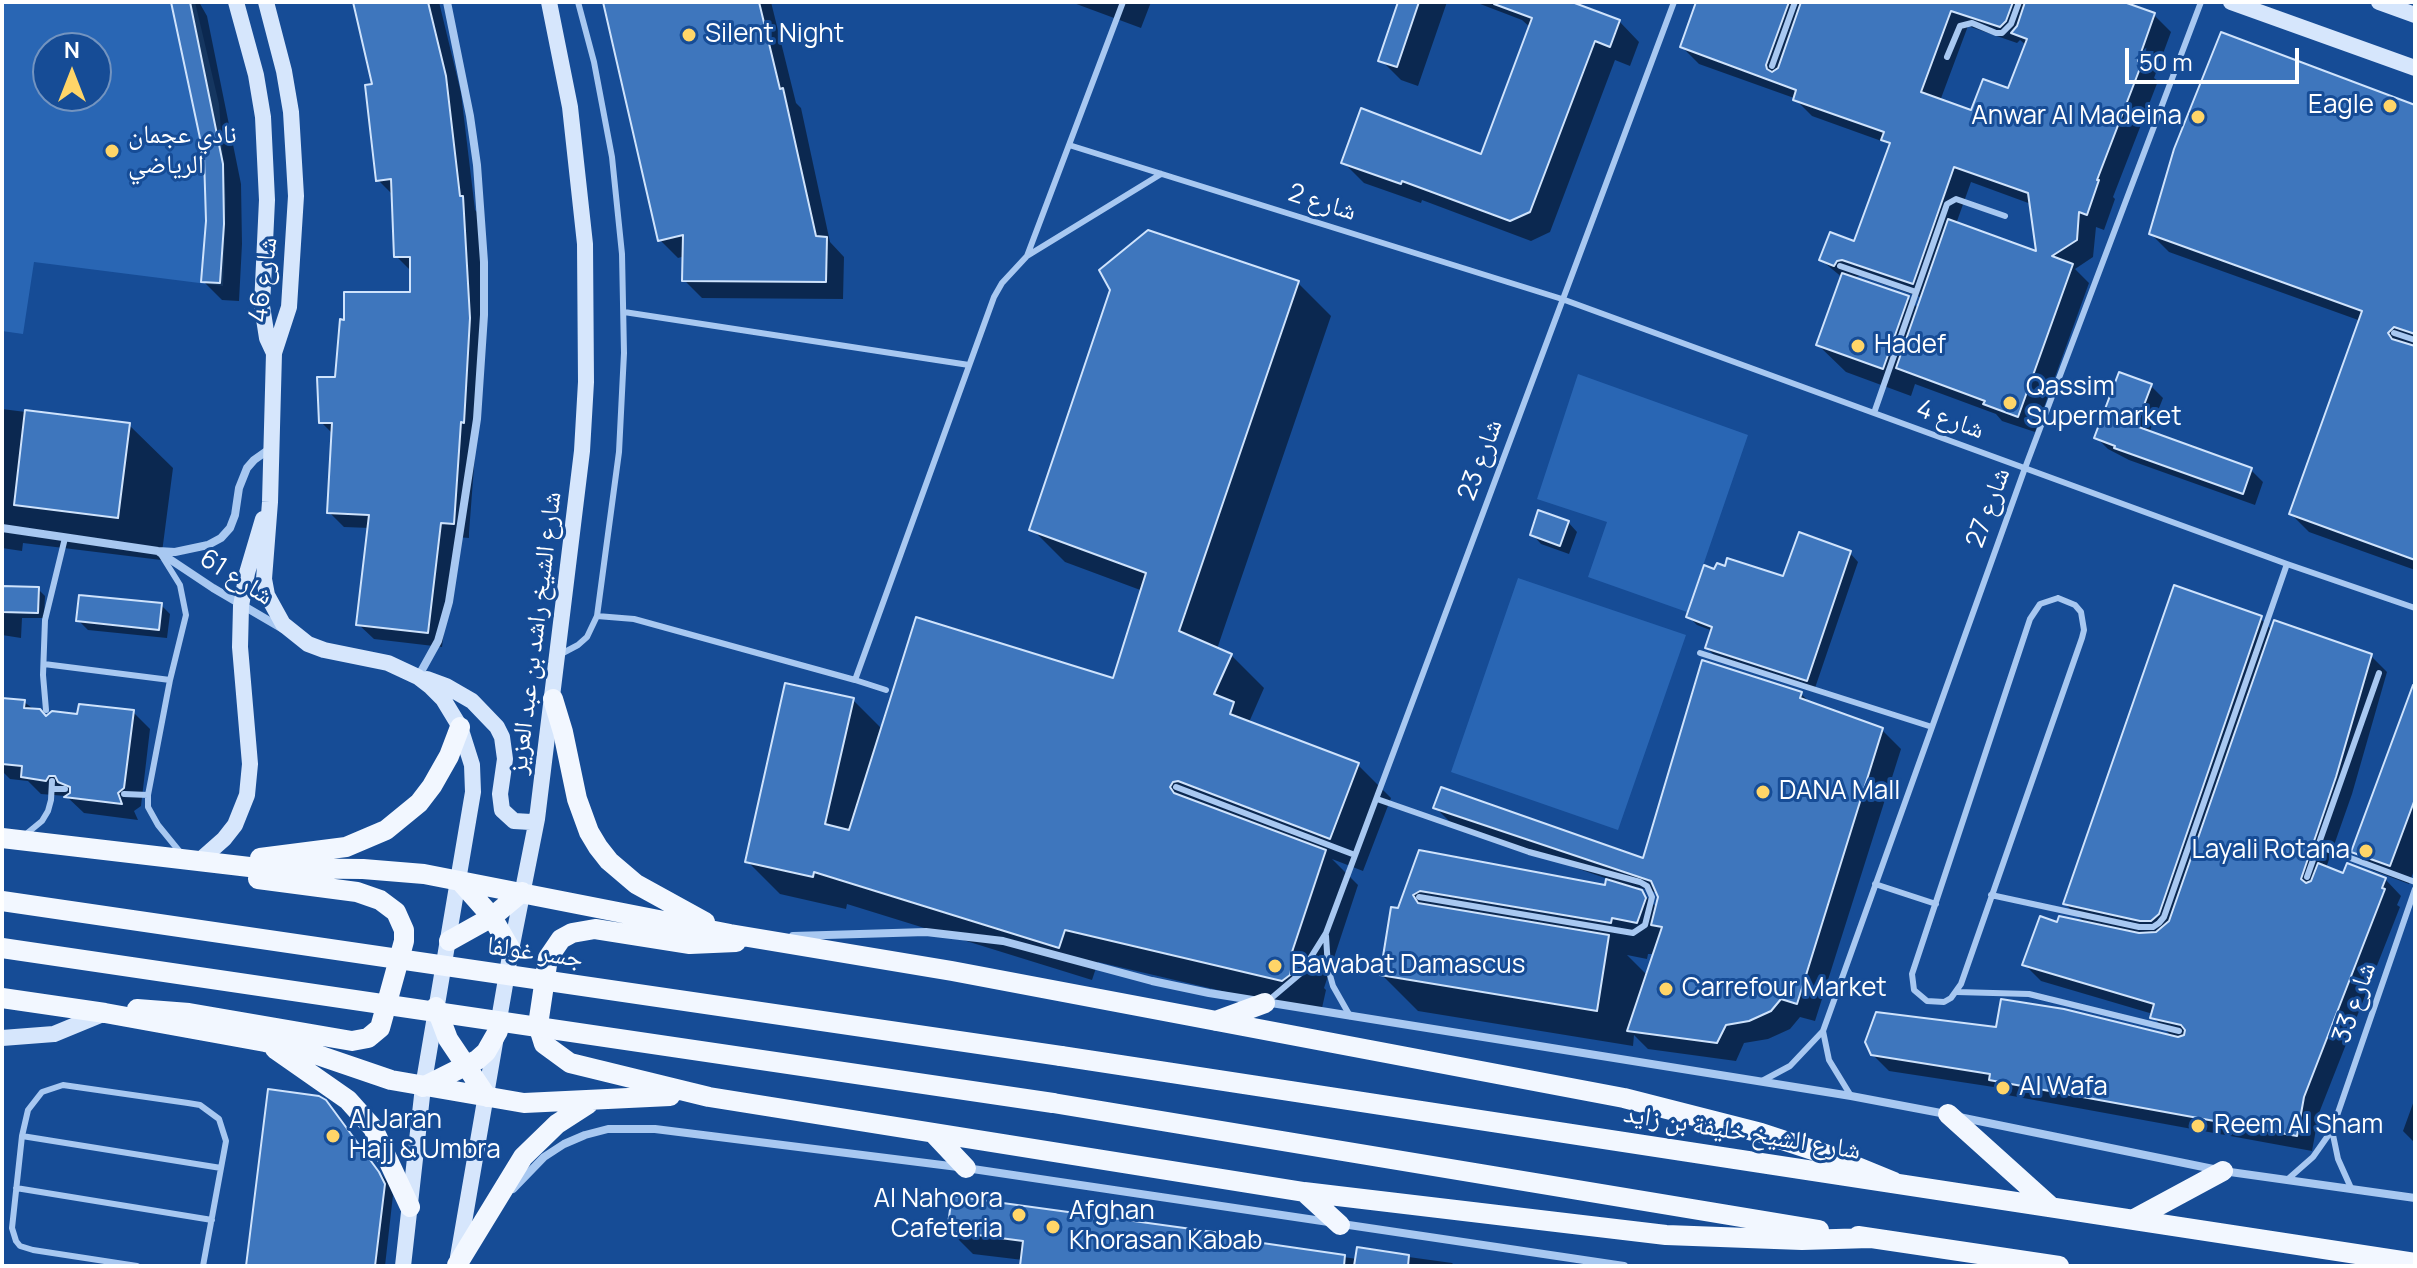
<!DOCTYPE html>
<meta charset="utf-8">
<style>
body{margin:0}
#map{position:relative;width:2417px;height:1268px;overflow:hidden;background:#164c96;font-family:Manrope,sans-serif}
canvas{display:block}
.frame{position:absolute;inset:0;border:4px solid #fff;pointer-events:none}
.north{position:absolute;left:32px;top:32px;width:80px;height:80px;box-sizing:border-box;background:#164c96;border:2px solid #7394c0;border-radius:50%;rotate:0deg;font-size:22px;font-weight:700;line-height:32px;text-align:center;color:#fff}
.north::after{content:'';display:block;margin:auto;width:28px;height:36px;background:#ffd568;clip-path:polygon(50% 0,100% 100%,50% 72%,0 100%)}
.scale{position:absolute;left:2125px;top:48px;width:174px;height:36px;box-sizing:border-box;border:4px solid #fff;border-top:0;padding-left:10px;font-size:24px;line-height:28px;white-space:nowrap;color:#fff;-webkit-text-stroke:6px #164c96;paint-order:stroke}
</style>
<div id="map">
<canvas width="2417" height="1268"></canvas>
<div class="frame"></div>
<div class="north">N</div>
<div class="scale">50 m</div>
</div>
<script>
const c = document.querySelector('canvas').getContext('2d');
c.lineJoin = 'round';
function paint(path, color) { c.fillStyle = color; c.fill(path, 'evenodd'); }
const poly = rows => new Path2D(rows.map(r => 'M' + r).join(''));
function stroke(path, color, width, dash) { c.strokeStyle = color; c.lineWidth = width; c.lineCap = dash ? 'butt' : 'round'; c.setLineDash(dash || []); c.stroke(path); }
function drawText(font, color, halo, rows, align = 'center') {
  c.font = font + ' Manrope,"Noto Naskh Arabic",sans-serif'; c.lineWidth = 6; c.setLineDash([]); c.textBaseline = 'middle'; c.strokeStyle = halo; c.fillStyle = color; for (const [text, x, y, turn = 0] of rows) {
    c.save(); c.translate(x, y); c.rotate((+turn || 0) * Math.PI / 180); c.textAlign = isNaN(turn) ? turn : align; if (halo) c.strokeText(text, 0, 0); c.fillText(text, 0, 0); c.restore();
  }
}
paint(poly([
 [2,2,195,2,219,104,226,199,223,286,34,262,23,334,2,331],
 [48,48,96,48,96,96,48,96],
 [1578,374,1748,435,1687,612,1588,577,1607,522,1537,499],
 [1518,578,1686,635,1618,830,1451,772]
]), '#2966b4');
paint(poly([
 [172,2,199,2,207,16,241,184,242,244,239,301,222,300,203,281,208,221,206,157],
 [355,2,439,2,461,93,475,210,478,213,484,334,469,533,469,538,456,537,442,647,374,639,358,624,370,528,344,527,329,512,333,434,321,422,337,379,346,322,412,294,412,272,396,256,394,196,378,180,375,86],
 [605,2,771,2,796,103,801,108,830,242,844,257,843,299,702,298,684,280,685,256,678,258,660,240],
 [1071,2,1151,2,1141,28],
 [1402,2,1447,2,1418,86,1401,80,1381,60],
 [1475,2,1566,2,1619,21,1639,42,1630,66,1615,60,1550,232,1531,241,1422,200,1421,203,1364,183,1344,163,1482,156,1531,28,1522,20],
 [1699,2,2121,2,2154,15,2171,32,2154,78,2158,81,2113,197,2115,199,2104,230,2096,227,2093,257,2075,269,2089,283,2035,432,2002,421,1996,414,1915,384,1911,396,1846,372,1818,345,1843,278,1821,260,1855,244,1891,147,1887,143,1812,116,1794,98,1699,64,1682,47],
 [1968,26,2017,43,2020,40,2027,46,2009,91,1972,113,1940,101],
 [1971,182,2031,204,2039,254,1956,224],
 [1860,276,1923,298,1919,309,1908,298,1850,278],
 [2415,107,2415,570,2309,532,2291,514,2361,321,2169,252,2151,234],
 [1298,283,1331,316,1217,649,1231,655,1264,688,1250,720,1256,727,1358,765,1391,798,1363,871,1332,859,1358,885,1324,988,1326,990,1322,1008,1316,1013,1098,962,1092,980,847,904,846,909,780,894,747,861,853,700,883,730,1114,680,1143,591,1065,562,1032,529],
 [2151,386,2163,398,2149,433,2251,470,2263,482,2255,505,2129,460,2108,449,2096,437],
 [2,409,129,425,173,468,161,560,23,543,22,551,2,548],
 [1568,522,1577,532,1569,554,1541,544,1532,534],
 [1850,553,1858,562,1815,688,1716,657,1707,648,1713,631,1697,625,1688,616],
 [2,588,38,589,45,596,44,618,22,618,21,638,2,635],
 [161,605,170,614,167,638,88,630,78,620],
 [2260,618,2272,630,2371,656,2387,672,2352,794,2326,868,2344,875,2385,879,2401,896,2397,905,2400,907,2319,1113,2312,1151,2007,1095,2000,1088,1889,1071,1872,1054,1998,1029,2173,1038,2153,1017,2153,1014,2041,981,2025,965,2058,924,2085,923,2065,904],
 [2415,685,2415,868,2409,884,2372,870,2353,851],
 [1801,694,1813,705,1882,730,1901,749,1815,1021,1800,1017,1790,1029,1768,1039,1744,1043,1736,1061,1648,1049,1634,1035,1633,1046,1418,1011,1382,975,1420,853,1606,887,1608,879,1454,826,1436,808,1644,860],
 [1637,887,1658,893,1657,908],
 [1648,954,1655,954,1648,976,1627,955,1647,959],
 [2,700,24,702,46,718,133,712,150,729,141,806,134,811,138,820,84,813,66,796,41,794,28,781,10,779,2,771],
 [2415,1098,2415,1143,2403,1131],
 [335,1112,388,1183,393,1195,385,1266,248,1266],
 [949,1230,1227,1236,1232,1241,1357,1259,1358,1250,1452,1263,1455,1266,1022,1266,1023,1260,973,1254]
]), '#0007');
const building = poly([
 [171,2,190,2,223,164,224,224,220,283,201,282,206,221,204,157,171,2],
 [353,2,428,2,446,76,460,196,463,196,470,318,464,423,461,422,454,524,441,523,428,633,356,625,369,515,327,513,332,423,319,423,317,377,335,377,340,319,344,320,344,292,410,292,410,257,394,257,391,179,376,181,365,85,372,84,353,2],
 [603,2,759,2,780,89,783,88,816,236,827,237,826,282,682,281,683,235,658,241,603,2],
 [1398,2,1419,2,1397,67,1378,61,1398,2],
 [1494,2,1572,2,1620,20,1610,47,1595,41,1530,212,1510,221,1402,181,1401,184,1341,163,1361,108,1481,154,1532,18,1494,4,1494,2],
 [1696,2,1789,2,1766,65,1767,69,1772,72,1778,68,1801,2,2013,2,2006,21,2000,27,1951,11,1921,92,1971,110,1983,79,2008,88,2027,39,2011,33,2017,26,2025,2,2124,2,2155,13,2138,61,2142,63,2097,180,2099,180,2087,215,2079,212,2077,240,2052,256,2073,264,2018,417,1983,404,1985,401,1896,368,1948,219,2036,251,2028,193,1954,167,1913,284,1842,260,1837,261,1834,266,1819,260,1830,232,1854,241,1890,143,1881,140,1884,132,1793,100,1796,90,1680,47,1696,2],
 [2221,32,2415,105,2415,334,2394,327,2388,333,2392,339,2415,346,2415,560,2289,514,2362,311,2149,234,2174,149,2221,32],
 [1148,230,1299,281,1179,631,1232,654,1214,694,1234,702,1230,714,1359,763,1330,839,1178,781,1173,782,1170,787,1174,793,1326,850,1291,955,1294,955,1290,975,1282,981,1065,930,1059,948,814,872,813,877,745,862,785,683,854,698,825,824,849,830,916,617,1113,678,1146,573,1029,530,1110,290,1099,270,1148,230],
 [1842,273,1909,296,1883,369,1816,345,1842,273],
 [2119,372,2152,384,2136,426,2252,468,2243,494,2114,448,2115,446,2094,438,2119,372],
 [25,410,130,423,118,518,14,505,25,410],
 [1538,510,1569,521,1560,546,1530,535,1538,510],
 [1799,532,1851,551,1807,681,1705,648,1712,627,1686,617,1704,565,1714,569,1717,563,1725,566,1727,558,1783,576,1799,532],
 [2174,585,2262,616,2159,914,2151,921,2140,921,2063,904,2174,585],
 [2,586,39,587,38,613,2,612,2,586],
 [79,595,162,603,159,630,76,621,79,595],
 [2274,620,2372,654,2336,777,2301,879,2306,883,2311,881,2318,863,2343,873,2347,863,2386,878,2382,888,2385,889,2304,1097,2297,1136,1989,1080,1990,1074,1871,1055,1865,1042,1876,1012,1996,1027,2001,999,2064,1009,2178,1037,2184,1035,2185,1030,2181,1025,2150,1018,2154,1004,2022,965,2040,916,2057,922,2059,916,2139,933,2156,932,2169,921,2274,620],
 [1702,660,1802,692,1800,698,1883,728,1797,1004,1781,999,1771,1011,1749,1021,1726,1025,1717,1043,1627,1031,1662,927,1651,925,1658,897,1651,881,1433,808,1441,787,1643,858,1702,660],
 [2413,685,2415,685,2415,799,2390,866,2351,852,2413,685],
 [2,698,25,700,24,708,40,709,46,716,52,711,77,714,79,704,134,710,124,788,118,793,122,804,64,797,70,793,70,787,58,782,55,776,49,776,46,781,21,777,22,766,2,764,2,698],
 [1419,850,1605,885,1606,879,1642,890,1646,898,1637,923,1612,918,1611,923,1420,891,1413,895,1418,903,1609,935,1597,1011,1380,975,1391,907,1398,908,1419,850],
 [268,1089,319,1096,326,1100,379,1172,385,1184,375,1266,246,1266,268,1089],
 [952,1196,1228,1234,1228,1238,1345,1255,1344,1266,1020,1266,1023,1241,947,1231,952,1196],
 [1357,1247,1409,1255,1408,1266,1354,1266,1357,1247]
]);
paint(building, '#3e76bd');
stroke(building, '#cfe3fc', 2);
stroke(poly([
 [1947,57,1960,26,1972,23,1996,33,2002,33,2011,24,2019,2],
 [1772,66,1795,2],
 [1069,145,1562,299,2287,564,2415,608],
 [1027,256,1123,2],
 [1840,266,1916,292],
 [624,312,969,365],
 [2394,333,2415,340],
 [1874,413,1947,204,1956,199,2005,216],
 [162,556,180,585,186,615,170,680,148,795,148,807,158,825,180,852],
 [2058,598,2075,605,2081,612,2084,630,2082,638,1961,984,1951,998,1944,1002,1927,1001,1914,990,1912,974,2030,619,2040,604,2058,598],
 [597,616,634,619,855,680,994,297,1002,283,1027,256,1161,174],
 [1700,653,1932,727],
 [561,654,578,645,587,637,597,616,619,452,624,353,622,254,612,157,594,62,578,2],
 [44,664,170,680],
 [855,680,886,690],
 [46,710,43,675,45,620,65,538],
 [1176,787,1355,855],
 [52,789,65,789],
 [124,794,148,795],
 [1377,799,1529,852,1640,882,1647,886,1652,897,1645,925,1633,933,1419,897],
 [25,835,42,821,48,811,51,800,52,781],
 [2318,846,2415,882],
 [2307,877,2379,673],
 [1875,884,1936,904],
 [1991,895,2139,927,2153,927,2159,923,2164,917,2287,564],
 [1326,936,1328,968,1333,986,1350,1016],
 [1957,992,2029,994,2179,1031],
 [1268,1001,1301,973,1326,933,1674,2],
 [1823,1031,1829,1060,1851,1096],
 [1762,1081,1790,1066,1823,1031,2025,468,2201,2],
 [2332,1130,2338,1159,2351,1188],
 [22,1136,221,1168],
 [2288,1179,2313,1157,2332,1130,2415,889],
 [16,1188,212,1220],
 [137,1266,33,1250,20,1246,16,1241,12,1228,22,1136,28,1110,42,1092,63,1085,188,1103,200,1105,219,1119,226,1141,203,1266]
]), '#a8c8f1', 6);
stroke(poly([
 [2,528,158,551,175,552,208,545,221,538,230,528,235,515,239,488,247,468,254,460,271,448],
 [159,552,213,588,283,629],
 [418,677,438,641,449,602,477,419,484,315,484,262,477,165,470,116,447,2],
 [793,936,926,932,1003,941,1152,981,1209,993,1851,1096,1946,1114],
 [1959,1117,2223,1171,2415,1198],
 [513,1189,544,1157,564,1144,585,1135,608,1129,655,1129,966,1168,1624,1266]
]), '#a8c8f1', 8);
stroke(poly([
 [236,2,256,75,263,117,267,200,262,306,267,338,274,353],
 [266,2,284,71,291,112,296,196,289,307,274,353,270,502,264,579,267,595,283,624,308,644,324,650,388,663,418,677,431,687,443,699,460,727,472,765,473,792,423,1087,403,1266],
 [2231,2,2415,68],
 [2379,2,2415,15],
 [427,679,446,686,472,701,497,727,502,737,505,759,500,794,502,810,514,821,531,822,537,819],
 [198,862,224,839,235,825,247,795,250,764,240,647,241,606,247,573,263,519],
 [2,1038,54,1034,105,1013],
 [458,1257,511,950,537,819,582,451,586,382,585,244,570,107,549,2]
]), '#d6e6fc', 16);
stroke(poly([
 [553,699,563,732,577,799,589,832,598,847,609,861,636,884,705,922],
 [2,838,258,868,363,869,424,874,730,934,952,971,1624,1098,1761,1133,1828,1155,1894,1182],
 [260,858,346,847,386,830,419,803,432,786,449,756,460,727],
 [460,881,492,917,511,950],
 [449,941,492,917,522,892],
 [736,942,690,944,595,929,572,933,561,939,548,958,538,1025,544,1044,570,1063,709,1097,1304,1192,1666,1235,1802,1240,1870,1238],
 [2,998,105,1013,265,1042,309,1052,391,1080,524,1103,670,1096],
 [436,1007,448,1039,487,1097],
 [137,1009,189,1013,352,1041,368,1038,380,1028,404,941,404,930,396,912,380,900,357,892,258,879],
 [1216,1021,1265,1003],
 [275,1049,348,1100,373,1128,410,1207],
 [1061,1056,2415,1263],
 [423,1087,477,1060,486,1052,498,1031],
 [1053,1103,1819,1230],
 [1948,1114,2049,1205],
 [933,1133,966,1168],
 [1304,1192,1340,1225],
 [2134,1219,2223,1171],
 [1858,1236,2059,1266],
 [457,1265,523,1157,557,1124,588,1104]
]), '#f2f7ff', 20);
stroke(poly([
 [2,901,1061,1056],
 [2,948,1053,1103]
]), '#f2f7ff', 20);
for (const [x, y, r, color] of [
 [689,35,8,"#ffd568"],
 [2390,106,8,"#ffd568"],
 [2198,117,8,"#ffd568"],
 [112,151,8,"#ffd568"],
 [1858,346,8,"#ffd568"],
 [2010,403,8,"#ffd568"],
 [1763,792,8,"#ffd568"],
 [2366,851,8,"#ffd568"],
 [1275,966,8,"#ffd568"],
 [1666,989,8,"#ffd568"],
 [2003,1088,8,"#ffd568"],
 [2198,1126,8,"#ffd568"],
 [333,1136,8,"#ffd568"],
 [1019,1215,8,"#ffd568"],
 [1053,1227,8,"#ffd568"]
]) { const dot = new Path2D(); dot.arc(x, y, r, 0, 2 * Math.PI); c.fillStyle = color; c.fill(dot); stroke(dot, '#164c96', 3); }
drawText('26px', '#fff', '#164c96', [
 ["Silent Night",705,35],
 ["Eagle",2374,106,"right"],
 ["Anwar Al Madeina",2182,117,"right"],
 ["نادي عجمان",128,136],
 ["الرياضي",128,166],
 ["Hadef",1874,346],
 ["Qassim",2026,388],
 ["Supermarket",2026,418],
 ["DANA Mall",1779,792],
 ["Layali Rotana",2350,851,"right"],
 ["Bawabat Damascus",1291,966],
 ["Carrefour Market",1682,989],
 ["Al Wafa",2019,1088],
 ["Al Jaran",349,1121],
 ["Hajj & Umbra",349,1151],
 ["Reem Al Sham",2214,1126],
 ["Al Nahoora",1003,1200,"right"],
 ["Cafeteria",1003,1230,"right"],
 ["Afghan",1069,1212],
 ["Khorasan Kabab",1069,1242]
], 'left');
drawText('26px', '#fff', '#164c96', [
 ["شارع 2",1322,203,17],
 ["شارع 46",264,280,-83],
 ["شارع 4",1950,420,20],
 ["شارع 23",1481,460,-70],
 ["شارع 27",1989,508,-70],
 ["شارع 61",236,578,32],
 ["شارع الشيخ راشد بن عبد العزيز",536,633,-83],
 ["جسر غولفا",535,953,8],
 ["شارع 33",2355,1003,-71],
 ["شارع الشيخ خليفة بن زايد",1742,1133,9]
]);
</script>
